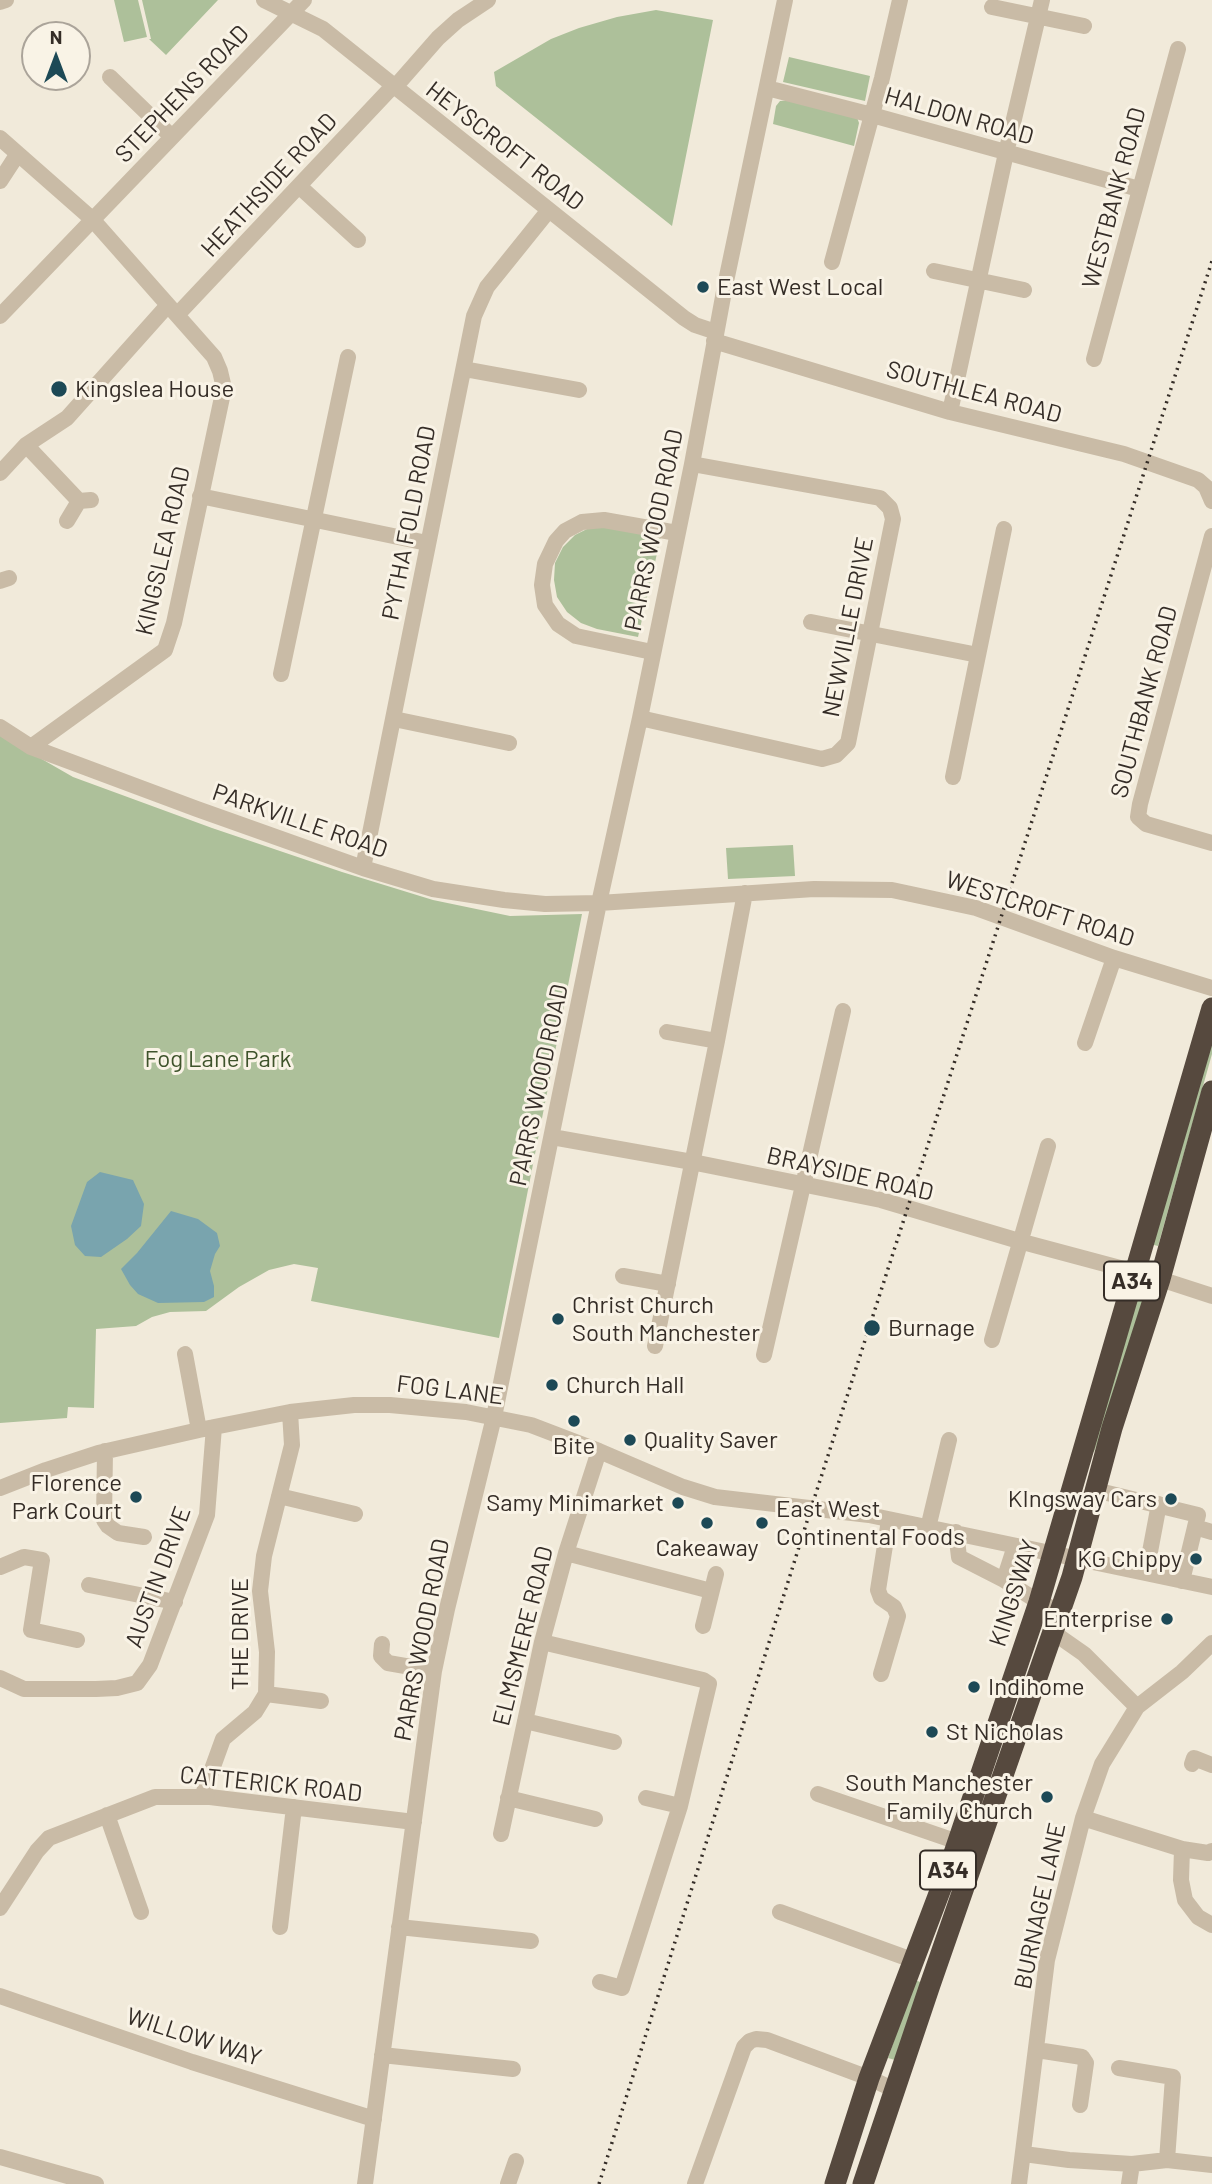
<!DOCTYPE html>
<style>
body{margin:0}
#map{position:relative;width:1212px;height:2184px;overflow:hidden;background:#f1eada;font-family:Barlow,sans-serif}
canvas{display:block}
.north{position:absolute;left:21px;top:21px;width:70px;height:70px;box-sizing:border-box;background:#f9f3e6;border:2px solid #aba49a;border-radius:50%;rotate:0deg;font-size:19px;font-weight:700;line-height:28px;text-align:center;color:#352d27}
.north::after{content:'';display:block;margin:auto;width:24px;height:32px;background:#1d4956;clip-path:polygon(50% 0,100% 100%,50% 72%,0 100%)}
</style>
<div id="map">
<canvas width="1212" height="2184"></canvas>
<div class="north">N</div>
</div>
<script>
const c = document.querySelector('canvas').getContext('2d');
c.lineJoin = 'round';
function paint(path, color) { c.fillStyle = color; c.fill(path, 'evenodd'); }
const poly = rows => new Path2D(rows.map(r => 'M' + r).join(''));
function stroke(path, color, width, dash) { c.strokeStyle = color; c.lineWidth = width; c.lineCap = dash ? 'butt' : 'round'; c.setLineDash(dash || []); c.stroke(path); }
function drawText(font, color, halo, rows, align = 'center') {
  c.font = font + ' Barlow,sans-serif'; c.lineWidth = 6; c.setLineDash([]); c.textBaseline = 'middle'; c.strokeStyle = halo; c.fillStyle = color; for (const [text, x, y, turn = 0] of rows) {
    c.save(); c.translate(x, y); c.rotate((+turn || 0) * Math.PI / 180); c.textAlign = isNaN(turn) ? turn : align; if (halo) c.strokeText(text, 0, 0); c.fillText(text, 0, 0); c.restore();
  }
}
paint(poly([
 [114,0,138,0,147,37,124,42],
 [142,0,218,0,166,55,149,39,151,39],
 [656,10,713,20,672,226,496,86,494,72,551,39,579,28,617,17],
 [789,57,870,76,865,101,783,82],
 [791,100,857,117,859,123,854,146,773,124,776,106,780,101],
 [605,525,661,536,638,637,597,629,581,623,567,612,557,597,554,580,555,563,563,547,575,535,589,528],
 [0,735,73,777,212,828,342,872,433,900,510,916,582,914,499,1338,311,1301,318,1268,294,1264,269,1270,239,1287,206,1311,170,1312,152,1317,136,1326,96,1329,94,1408,68,1407,67,1418,0,1423],
 [793,845,795,876,728,879,726,848],
 [1212,1031,1212,1054,1158,1246,1150,1244],
 [1137,1298,1143,1300,1111,1409,1094,1452,1090,1451],
 [915,1980,923,1983,895,2060,888,2058]
]), '#adc09a');
paint(poly([
 [100,1172,133,1180,144,1204,141,1226,127,1239,101,1257,85,1256,75,1245,71,1226,87,1182],
 [171,1211,198,1219,217,1233,220,1246,215,1254,210,1271,214,1286,214,1297,204,1302,158,1303,138,1294,130,1285,121,1269,137,1253]
]), '#79a4ae');
stroke(poly([
 [264,0,323,29,684,318,695,325,716,332],
 [0,2,6,0],
 [992,7,1084,26],
 [110,77,172,137],
 [395,87,438,38,458,20,488,0],
 [767,88,872,115,1139,189],
 [0,138,92,219,214,357,220,371,224,388,174,623,165,650,31,747],
 [0,181,17,155],
 [299,186,358,240],
 [832,262,882,78,900,0],
 [934,271,1024,290],
 [177,315,393,86],
 [0,316,304,0],
 [714,341,950,412,1124,454,1198,480,1206,487,1212,501],
 [1094,359,1178,49],
 [464,369,579,390],
 [950,412,1006,153,1042,0],
 [26,445,79,501],
 [0,473,26,445,67,418,168,305],
 [200,496,427,543],
 [67,521,79,501,91,500],
 [1212,536,1140,804,1138,817,1146,824,1212,843],
 [0,581,9,578],
 [811,622,978,655],
 [652,652,576,636,558,624,545,605,542,585,545,564,556,541,565,531,582,522,604,520,677,533],
 [281,674,348,357],
 [640,718,822,759,836,755,848,743,893,519,890,508,880,498,692,464],
 [394,719,509,743],
 [0,727,31,747,197,809,363,868,433,889,504,900,545,904,599,903,814,889,892,890,976,908,1114,958,1212,988],
 [953,777,1004,529],
 [363,868,474,316,487,287,549,210],
 [667,1032,717,1041],
 [1085,1043,1114,958],
 [552,1137,692,1162,881,1200,1019,1241,1135,1272],
 [623,1276,668,1284],
 [1160,1279,1212,1296],
 [992,1340,1048,1146],
 [655,1346,717,1041,745,893],
 [185,1354,199,1430],
 [764,1355,843,1011],
 [105,1451,104,1520,108,1526,118,1533,144,1537],
 [0,1488,46,1470,98,1453,199,1430,290,1412,354,1405,390,1405,466,1412,531,1425,599,1451,683,1487,715,1497,869,1515,1212,1587],
 [1095,1490,1198,1515,1195,1527],
 [279,1496,355,1514],
 [928,1528,949,1440],
 [956,1532,959,1557,1004,1580,1039,1602,1048,1606],
 [566,1553,711,1591],
 [0,1567,24,1557,42,1560,31,1630,77,1640],
 [1146,1573,1159,1504],
 [1004,1580,1015,1546],
 [1182,1581,1195,1527,1212,1532],
 [89,1585,175,1602],
 [703,1626,716,1574],
 [1054,1633,1084,1654,1137,1707],
 [542,1642,703,1680,709,1684,680,1806,622,1988,600,1982],
 [382,1644,381,1656,388,1663,434,1671],
 [881,1674,898,1616,894,1607,881,1598,878,1590,889,1520],
 [0,1678,24,1689,96,1689,117,1688,137,1683,150,1665,207,1515,214,1427],
 [266,1694,321,1701],
 [525,1721,614,1742],
 [1192,1764,1194,1758,1212,1765],
 [818,1794,958,1842],
 [202,1797,223,1739,255,1712,266,1694,267,1652,260,1591,264,1556,292,1445,290,1412],
 [508,1798,595,1819],
 [646,1798,680,1806],
 [107,1815,141,1912],
 [1083,1818,1182,1849,1208,1853,1212,1851],
 [501,1834,542,1642,566,1553,599,1451],
 [1182,1849,1181,1880,1185,1900,1198,1917,1212,1925],
 [0,1908,37,1851,49,1838,155,1797,210,1797,414,1822],
 [780,1912,915,1961],
 [280,1927,294,1807],
 [399,1927,531,1941],
 [0,1996,192,2062,374,2119],
 [1037,2050,1082,2057,1086,2063,1080,2105],
 [382,2055,513,2069],
 [1119,2068,1173,2077,1167,2160],
 [1024,2154,1069,2160,1132,2164,1167,2160,1212,2165],
 [0,2157,96,2184],
 [365,2184,434,1671,447,1609,494,1417,599,903,640,718,692,464,725,286,785,0],
 [508,2184,516,2161],
 [695,2184,744,2047,750,2041,756,2039,767,2040,869,2078,895,2090],
 [1019,2184,1047,1960,1083,1818,1102,1764,1137,1707,1182,1672,1212,1643],
 [1129,2184,1132,2164]
]), '#c9bba6', 16);
stroke(poly([
 [835,2184,869,2078,951,1862,1039,1602,1212,1008],
 [863,2184,930,1985,1072,1577,1112,1428,1160,1279,1212,1091]
]), '#56493e', 21);
stroke(poly([
 [599,2184,815,1496,1212,261]
]), '#352d27', 3.5, [2, 5]);
for (const [x, y, r, color] of [
 [703,287,7,"#1d4956"],
 [59,389,9,"#1d4956"],
 [558,1319,7,"#1d4956"],
 [872,1328,9,"#1d4956"],
 [552,1385,7,"#1d4956"],
 [574,1421,7,"#1d4956"],
 [630,1440,7,"#1d4956"],
 [136,1497,7,"#1d4956"],
 [1171,1499,7,"#1d4956"],
 [678,1503,7,"#1d4956"],
 [707,1523,7,"#1d4956"],
 [762,1523,7,"#1d4956"],
 [1196,1559,7,"#1d4956"],
 [1167,1619,7,"#1d4956"],
 [974,1687,7,"#1d4956"],
 [932,1732,7,"#1d4956"],
 [1047,1797,7,"#1d4956"]
]) { const dot = new Path2D(); dot.arc(x, y, r, 0, 2 * Math.PI); c.fillStyle = color; c.fill(dot); stroke(dot, '#f9f3e6', 2.5); }
for (const [x, y, w] of [
 [1132,1281,56],
 [948,1870,56]
]) { const box = new Path2D(); box.roundRect(x - w / 2, y - 19.5, w, 39, 5); c.fillStyle = '#f9f3e6'; c.fill(box); stroke(box, '#352d27', 2); }
drawText('bold 23px', '#352d27', null, [
 ["A34",1132,1281],
 ["A34",948,1870]
]);
drawText('24px', '#352d27', '#f9f3e6', [
 ["STEPHENS ROAD",182,94,-46],
 ["HALDON ROAD",959,116,16],
 ["HEYSCROFT ROAD",505,146,38],
 ["HEATHSIDE ROAD",269,185,-47],
 ["WESTBANK ROAD",1114,198,-75],
 ["SOUTHLEA ROAD",974,392,15],
 ["PYTHA FOLD ROAD",409,523,-79],
 ["PARRS WOOD ROAD",654,530,-78],
 ["KINGSLEA ROAD",163,551,-77],
 ["NEWVILLE DRIVE",848,627,-79],
 ["SOUTHBANK ROAD",1144,702,-75],
 ["PARKVILLE ROAD",300,821,19],
 ["WESTCROFT ROAD",1040,909,18],
 ["PARRS WOOD ROAD",539,1085,-78],
 ["BRAYSIDE ROAD",850,1174,13],
 ["FOG LANE",450,1390,7],
 ["AUSTIN DRIVE",158,1577,-70],
 ["KINGSWAY",1014,1593,-72],
 ["THE DRIVE",240,1634,-90],
 ["ELMSMERE ROAD",523,1636,-76],
 ["PARRS WOOD ROAD",422,1640,-79],
 ["CATTERICK ROAD",271,1784,6],
 ["BURNAGE LANE",1040,1906,-78],
 ["WILLOW WAY",194,2037,18]
]);
drawText('24px', '#352d27', '#f9f3e6', [
 ["East West Local",717,287],
 ["Kingslea House",75,389],
 ["Christ Church",572,1305],
 ["South Manchester",572,1333],
 ["Burnage",888,1328],
 ["Church Hall",566,1385],
 ["Quality Saver",644,1440],
 ["Bite",574,1446,"center"],
 ["Florence",122,1483,"right"],
 ["Park Court",122,1511,"right"],
 ["KIngsway Cars",1157,1499,"right"],
 ["Samy Minimarket",664,1503,"right"],
 ["East West",776,1509],
 ["Continental Foods",776,1537],
 ["Cakeaway",707,1548,"center"],
 ["KG Chippy",1182,1559,"right"],
 ["Enterprise",1153,1619,"right"],
 ["Indihome",988,1687],
 ["St Nicholas",946,1732],
 ["South Manchester",1033,1783,"right"],
 ["Family Church",1033,1811,"right"]
], 'left');
drawText('24px', '#3e532b', '#f9f3e6', [
 ["Fog Lane Park",218,1059]
]);
</script>
